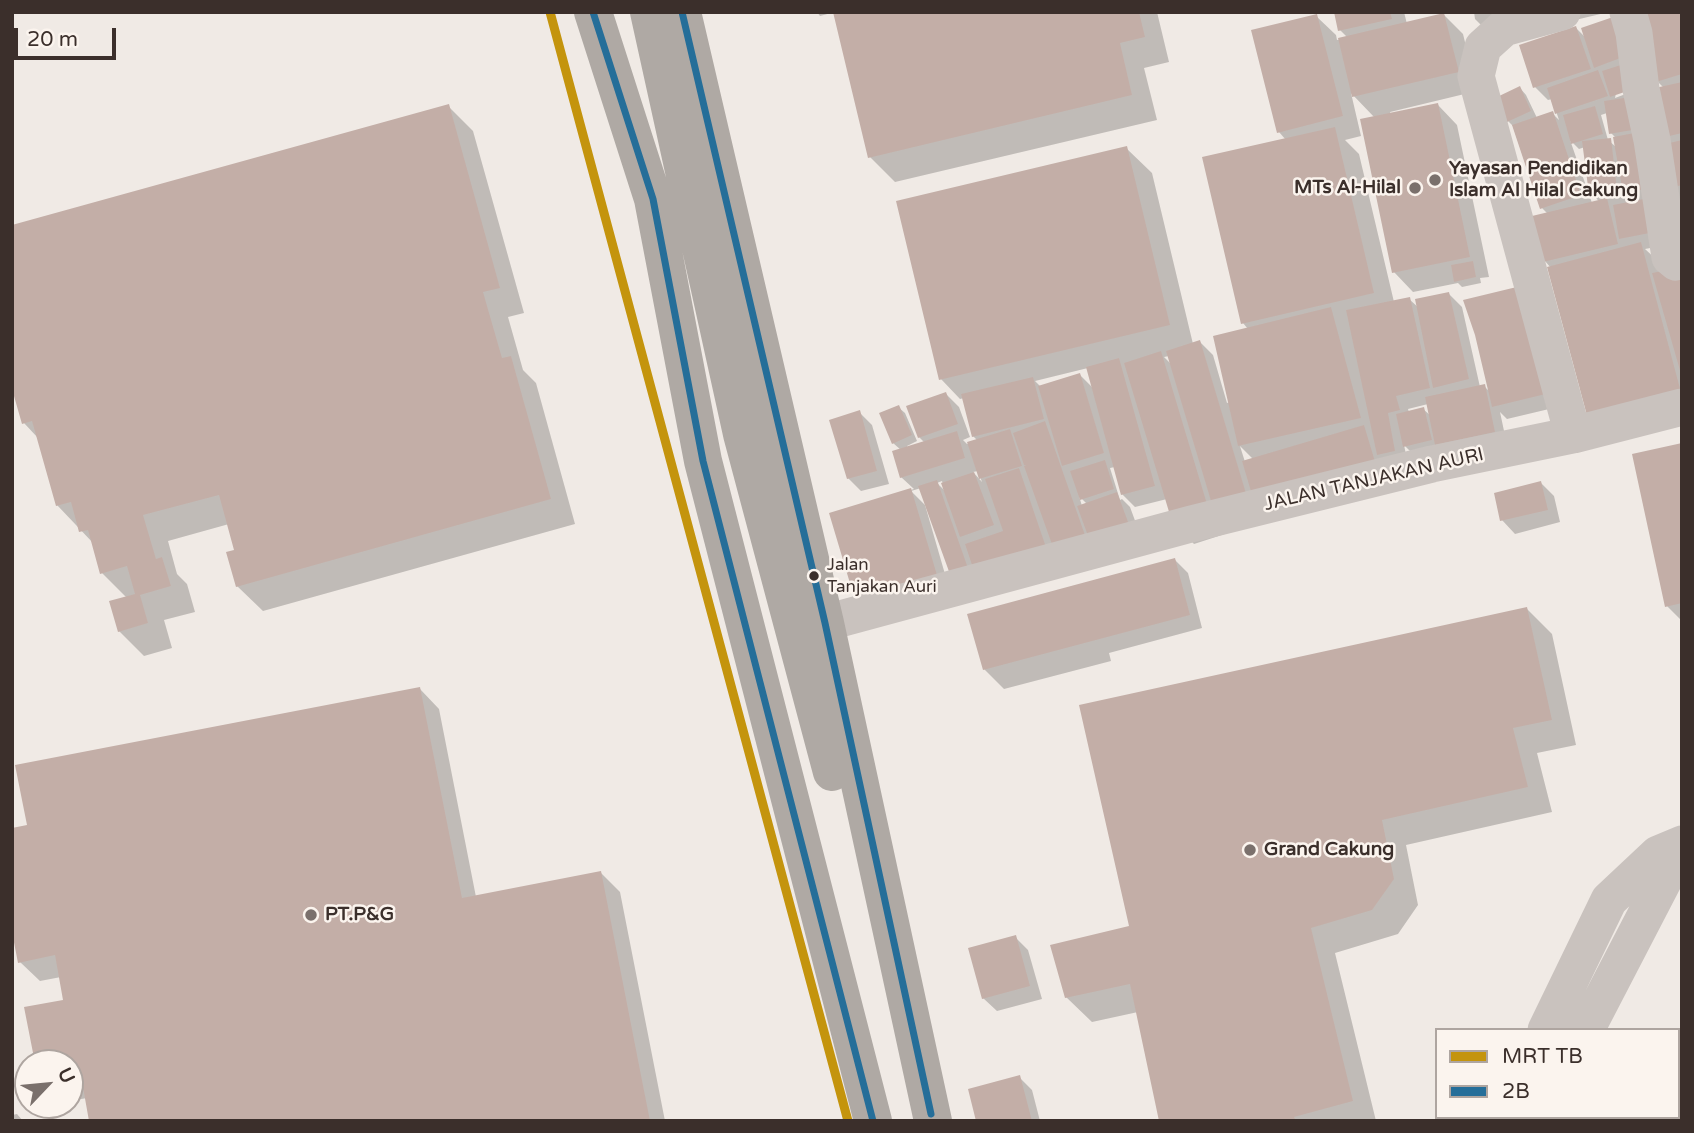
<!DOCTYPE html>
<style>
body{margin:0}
#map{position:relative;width:1694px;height:1133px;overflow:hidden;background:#f0eae5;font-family:"Varela Round",sans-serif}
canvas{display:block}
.frame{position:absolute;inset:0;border:14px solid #3b2f2b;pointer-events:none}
.legend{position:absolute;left:1435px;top:1028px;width:245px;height:91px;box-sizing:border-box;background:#fbf4ee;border:2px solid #aea5a0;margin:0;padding:9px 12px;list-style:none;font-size:21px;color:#3b2f2b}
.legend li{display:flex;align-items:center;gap:14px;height:35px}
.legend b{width:35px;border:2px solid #aea5a0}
.north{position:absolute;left:14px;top:1049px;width:70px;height:70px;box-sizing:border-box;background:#fbf4ee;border:2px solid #aea5a0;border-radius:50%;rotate:64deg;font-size:19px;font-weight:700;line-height:28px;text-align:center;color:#3b2f2b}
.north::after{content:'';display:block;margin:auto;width:24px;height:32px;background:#7a706c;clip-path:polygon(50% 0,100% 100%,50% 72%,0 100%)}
.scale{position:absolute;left:14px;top:28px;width:102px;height:32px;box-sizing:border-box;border:4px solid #3b2f2b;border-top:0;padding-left:9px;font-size:21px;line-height:24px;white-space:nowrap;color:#3b2f2b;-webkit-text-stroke:5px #fbf4ee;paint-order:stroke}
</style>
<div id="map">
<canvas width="1694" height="1133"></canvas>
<div class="frame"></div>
<ul class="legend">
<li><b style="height:9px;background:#c4940d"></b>MRT TB</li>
<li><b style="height:9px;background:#256e99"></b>2B</li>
</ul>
<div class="north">U</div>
<div class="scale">20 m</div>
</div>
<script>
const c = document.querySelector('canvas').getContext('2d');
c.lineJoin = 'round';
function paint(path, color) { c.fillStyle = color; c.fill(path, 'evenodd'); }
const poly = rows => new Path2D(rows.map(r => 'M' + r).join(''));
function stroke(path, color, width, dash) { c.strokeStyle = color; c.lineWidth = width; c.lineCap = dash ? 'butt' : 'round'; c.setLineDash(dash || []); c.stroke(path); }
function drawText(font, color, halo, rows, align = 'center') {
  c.font = font + ' "Varela Round",sans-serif'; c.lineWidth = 5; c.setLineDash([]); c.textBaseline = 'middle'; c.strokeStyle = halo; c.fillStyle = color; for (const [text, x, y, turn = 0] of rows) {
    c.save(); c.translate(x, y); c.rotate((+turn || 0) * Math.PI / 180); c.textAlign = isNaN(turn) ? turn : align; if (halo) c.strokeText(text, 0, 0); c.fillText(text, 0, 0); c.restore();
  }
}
paint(poly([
 [817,12,835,12,820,16],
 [835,12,1157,12,1169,62,1144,68,1157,120,895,182,870,157],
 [1336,12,1404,12,1407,24,1444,15,1463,34,1477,91,1390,112,1391,115,1438,105,1457,125,1489,277,1480,278,1481,283,1462,287,1458,283,1413,292,1394,272,1375,118,1351,93,1361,136,1345,140,1359,154,1394,302,1409,299,1419,308,1449,294,1462,307,1480,387,1484,386,1491,393,1477,335,1566,405,1507,419,1500,412,1507,445,1411,452,1404,445,1408,464,1228,533,1194,544,1175,524,1167,499,1135,507,1122,494,1115,467,1110,468,1120,500,1122,499,1130,507,1137,526,966,589,921,488,911,491,925,505,949,588,831,515,914,489,901,477,901,450,893,443,898,407,905,413,917,441,907,446,908,448,925,443,919,437,946,394,959,407,970,437,963,440,967,444,978,441,973,436,964,398,960,399,941,379,1126,148,1152,173,1193,344,1200,342,1213,355,1227,403,1230,402,1248,329,1243,323,1286,140,1279,132,1316,16,1336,35,1337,40,1348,38,1340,30],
 [1169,356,1172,365,1164,357],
 [1088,368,1094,389,1080,375,1041,387,1035,381],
 [1428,404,1431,416,1423,409,1409,412,1408,409],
 [1240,446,1254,460,1245,462],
 [978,471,982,482,973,472],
 [942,481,945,491,937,483],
 [1079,496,1087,504,1082,506],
 [1474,12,1609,12,1495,39,1475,19],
 [1682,12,1682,232,1672,244,1645,249,1660,263,1682,269,1682,423,1545,261,1548,214,1542,208,1514,127,1508,121,1520,88,1526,95,1537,118,1552,113,1559,120,1552,99,1548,100,1535,87,1576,28,1587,39,1629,31,1615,98,1639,89,1664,88,1657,81],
 [1607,113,1611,133,1615,137,1616,147,1608,140,1601,115],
 [1570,140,1579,149,1585,147,1590,193,1599,201,1592,203],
 [448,106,473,131,524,313,508,317,523,370,536,383,575,524,263,611,237,586,236,551,229,524,168,541,177,574,187,584,195,612,164,620,172,648,144,656,119,631,127,598,102,573,94,544,57,505,38,438,24,423],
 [859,412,872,425,889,484,861,491,848,478],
 [1682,445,1682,621,1667,606],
 [1541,483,1554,496,1560,522,1515,534,1502,520],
 [1175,560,1188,573,1202,628,1109,653,1111,661,1004,689,984,669],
 [1527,609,1552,634,1576,745,1537,753,1552,812,1406,845,1418,905,1398,934,1335,953,1376,1121,1160,1121,1138,1012,1092,1022,1066,997,1131,927],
 [420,689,439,709,476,897,600,872,620,892,665,1121,91,1121,87,1098,70,1101,70,1063,37,1063,65,1001,61,977,40,981,20,962,29,826],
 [1015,937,1028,950,1042,999,997,1011,983,998],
 [1019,1077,1032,1090,1040,1121,978,1121],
 [17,1114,23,1121,12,1121,12,1115]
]), '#0003');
paint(poly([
 [833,12,1139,12,1145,37,1120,43,1132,95,868,158],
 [1334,12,1390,12,1392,19,1338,31],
 [1634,12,1682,12,1682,74,1656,82],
 [1444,13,1459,72,1352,97,1338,38],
 [1317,14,1343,116,1277,133,1251,30],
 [1616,16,1631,54,1594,68,1581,28],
 [1576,26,1591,69,1533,88,1519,45],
 [1627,63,1636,88,1610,97,1602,71],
 [1598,70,1608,96,1555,114,1547,88],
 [1682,82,1682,133,1657,139,1646,90],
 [1520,86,1531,111,1507,122,1495,98],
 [1637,96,1644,128,1609,134,1604,101],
 [1438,103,1470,257,1392,273,1360,119],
 [449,104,500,288,483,292,502,358,511,356,551,499,236,587,226,552,234,550,219,495,143,515,156,559,162,557,171,586,140,595,148,623,118,632,109,601,135,594,127,566,100,574,88,530,79,532,71,502,56,506,32,421,22,424,12,389,12,225],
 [1595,106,1603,134,1571,144,1563,115],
 [1553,111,1581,195,1540,209,1512,125],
 [1335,127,1374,293,1241,324,1202,157],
 [1645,131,1655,187,1623,193,1613,137],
 [1611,138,1617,190,1589,194,1582,141],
 [1682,140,1682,185,1667,189,1657,146],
 [1127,146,1170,325,939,380,896,201],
 [1654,197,1660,231,1619,239,1613,205],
 [1607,198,1618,244,1543,262,1532,216],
 [1641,242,1682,396,1589,423,1547,267],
 [1473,261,1476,277,1454,282,1451,265],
 [1682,267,1682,374,1681,374,1652,273],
 [1525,285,1554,392,1492,407,1475,335,1463,300],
 [1449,292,1469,379,1433,388,1415,299],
 [1410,297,1430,388,1396,396,1400,410,1388,413,1395,451,1377,455,1346,310],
 [1331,307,1361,418,1238,446,1213,336],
 [1200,340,1248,500,1214,511,1166,351],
 [1161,351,1210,514,1173,525,1124,363],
 [1119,358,1155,486,1121,495,1086,367],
 [1080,373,1104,453,1062,466,1038,386],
 [1033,377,1044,419,972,437,961,394],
 [1485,384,1495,432,1435,445,1425,397],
 [946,392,958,424,918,438,906,406],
 [899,405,912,435,892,444,879,413],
 [1424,407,1432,440,1403,447,1396,414],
 [860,410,877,471,847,479,829,420],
 [1045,421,1086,538,1054,550,1024,466,1026,465,1024,465,1013,433],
 [1364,425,1377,468,1255,505,1242,461],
 [1010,429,1022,466,979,479,967,442],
 [957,431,965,458,900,478,892,451],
 [1682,443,1682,603,1665,607,1632,454],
 [1105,460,1114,489,1080,500,1070,471],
 [1019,468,1048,553,973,568,965,544,1003,531,985,479],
 [974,472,994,525,960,537,941,483],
 [937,480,969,571,951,577,918,486],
 [1541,481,1548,510,1500,521,1494,493],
 [911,488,937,575,855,600,829,513],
 [1117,492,1131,530,1091,544,1077,506],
 [1175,558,1190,615,983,670,967,614],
 [1527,607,1552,720,1513,728,1528,787,1382,820,1394,879,1372,910,1311,928,1353,1101,1294,1117,1296,1121,1159,1121,1130,984,1065,998,1050,945,1129,926,1079,705],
 [420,687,462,898,601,871,650,1121,89,1121,81,1076,70,1078,70,1063,35,1063,24,1007,63,1000,55,955,18,963,12,932,12,828,27,825,15,765],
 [1016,935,1030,986,982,999,968,948],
 [1020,1075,1032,1121,976,1121,968,1089]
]), '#c3aea7');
stroke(poly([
 [1562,12,1504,28,1483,47,1476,76,1573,435],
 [1628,12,1634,33,1641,89,1652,140,1670,257,1676,262,1682,260],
 [825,623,1191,524,1432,464,1573,435,1682,407],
 [1546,1030,1609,900,1658,854,1682,844],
 [1586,1030,1682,845],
 [1491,1121,1493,1117],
 [1529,1121,1531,1117]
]), '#c9c2be', 37);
stroke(poly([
 [593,12,653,199,703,461,873,1121],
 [649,12,742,434,832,772],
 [682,12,825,623,933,1121]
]), '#afa9a4', 38);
stroke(poly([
 [593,12,653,199,703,461,873,1121],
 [682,12,825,623,931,1114]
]), '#256e99', 7);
stroke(poly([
 [550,12,848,1121]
]), '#c4940d', 9);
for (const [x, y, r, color] of [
 [1435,180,7,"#7a706c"],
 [1415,188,7,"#7a706c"],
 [814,576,6,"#3b2f2b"],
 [1250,850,7,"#7a706c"],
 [311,915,7,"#7a706c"]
]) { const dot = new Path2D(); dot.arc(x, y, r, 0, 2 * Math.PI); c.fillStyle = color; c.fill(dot); stroke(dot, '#fbf4ee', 2.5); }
drawText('17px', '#3b2f2b', '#fbf4ee', [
 ["Jalan",827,566],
 ["Tanjakan Auri",827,588]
], 'left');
drawText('bold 19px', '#3b2f2b', '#fbf4ee', [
 ["Yayasan Pendidikan",1449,169],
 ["Islam Al Hilal Cakung",1449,191],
 ["MTs Al-Hilal",1401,188,"right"],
 ["Grand Cakung",1264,850],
 ["PT.P&G",325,915]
], 'left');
drawText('19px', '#3b2f2b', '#fbf4ee', [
 ["JALAN TANJAKAN AURI",1374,480,-13]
]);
</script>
